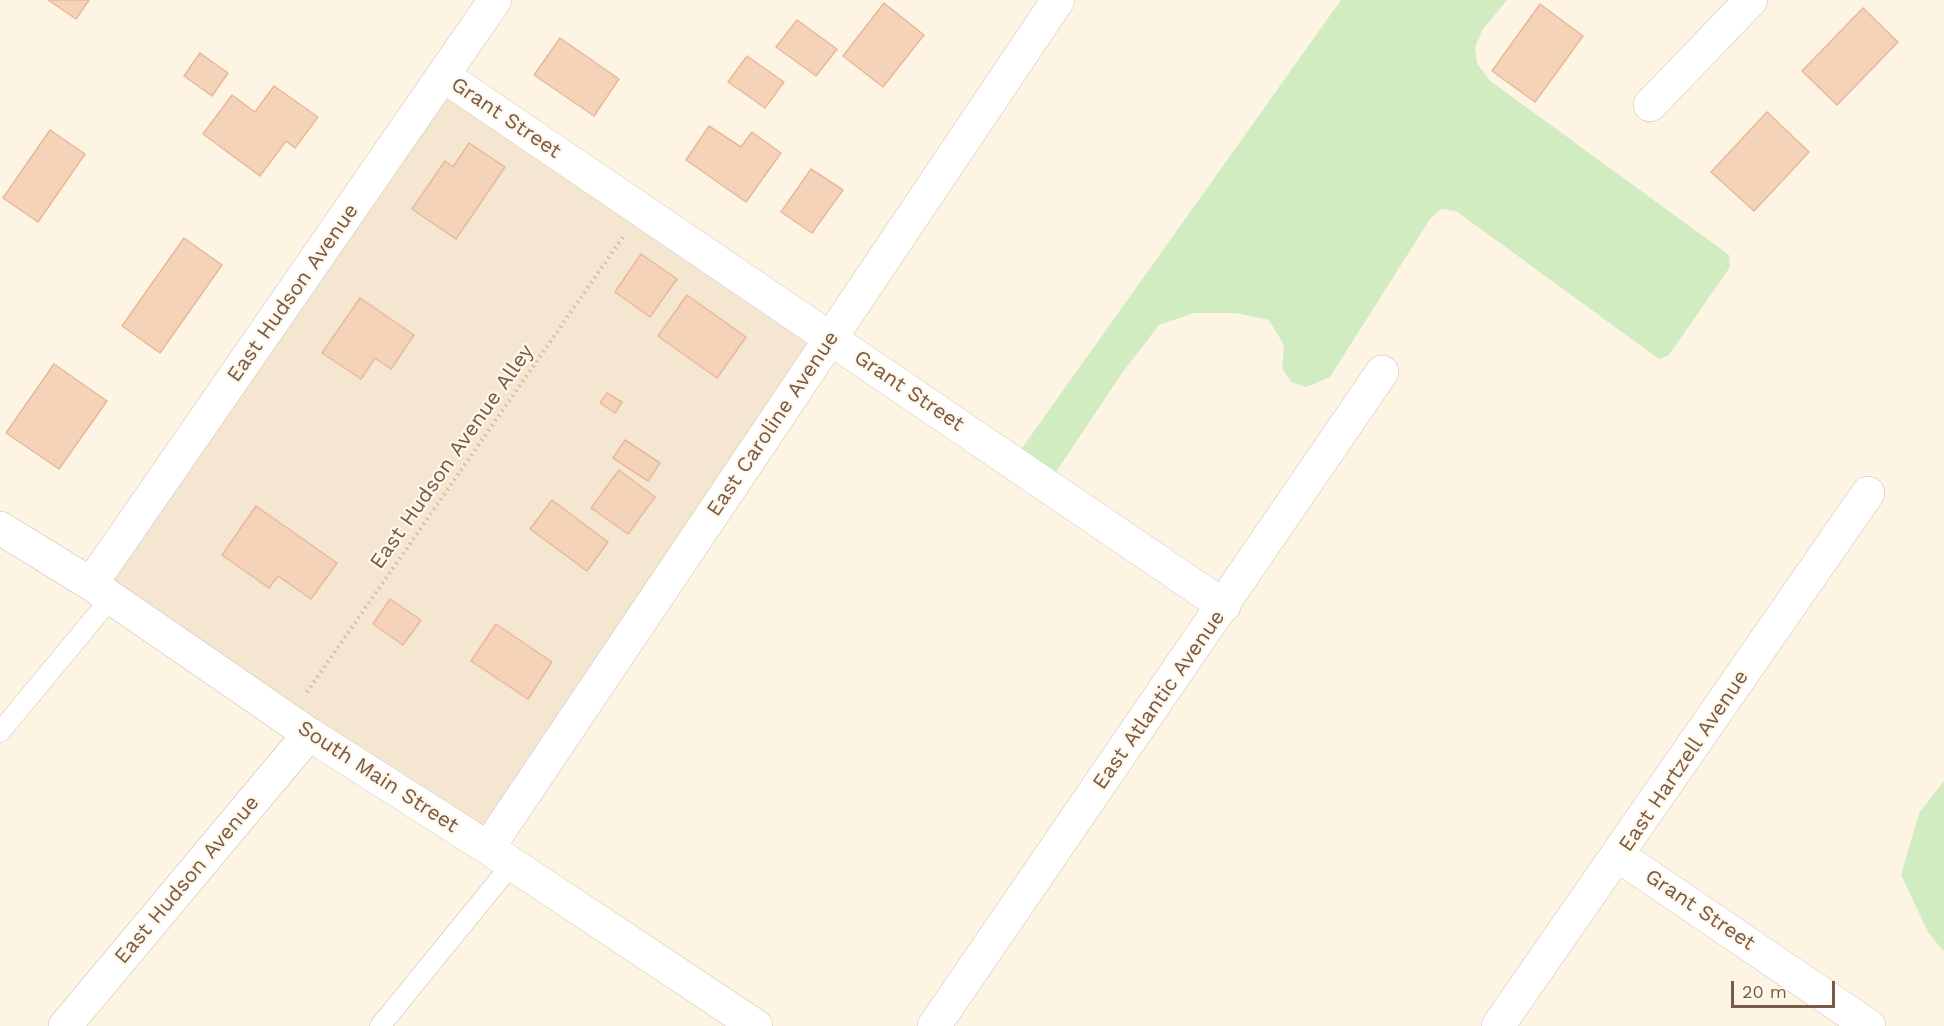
<!DOCTYPE html>
<style>
body{margin:0}
#map{position:relative;width:1944px;height:1026px;overflow:hidden;background:#fdf4e3;font-family:"Work Sans",sans-serif}
canvas{display:block}
.scale{position:absolute;left:1731px;top:981px;width:104px;height:27px;box-sizing:border-box;border:3px solid #775a48;border-top:0;padding-left:8px;font-size:18px;line-height:21px;white-space:nowrap;color:#775a48;-webkit-text-stroke:4px #fff8ea;paint-order:stroke}
</style>
<div id="map">
<canvas width="1944" height="1026"></canvas>
<div class="scale">20 m</div>
</div>
<script>
const c = document.querySelector('canvas').getContext('2d');
c.lineJoin = 'round';
function paint(path, color) { c.fillStyle = color; c.fill(path, 'evenodd'); }
const poly = rows => new Path2D(rows.map(r => 'M' + r).join(''));
function stroke(path, color, width, dash) { c.strokeStyle = color; c.lineWidth = width; c.lineCap = dash ? 'butt' : 'round'; c.setLineDash(dash || []); c.stroke(path); }
function drawText(font, color, halo, rows, align = 'center') {
  c.font = font + ' "Work Sans",sans-serif'; c.lineWidth = 4.5; c.setLineDash([]); c.textBaseline = 'middle'; c.strokeStyle = halo; c.fillStyle = color; for (const [text, x, y, turn = 0] of rows) {
    c.save(); c.translate(x, y); c.rotate((+turn || 0) * Math.PI / 180); c.textAlign = isNaN(turn) ? turn : align; if (halo) c.strokeText(text, 0, 0); c.fillText(text, 0, 0); c.restore();
  }
}
paint(poly([
 [444,76,830,337,487,847,91,585]
]), '#f5e6d1');
paint(poly([
 [1341,0,1507,0,1483,29,1475,47,1477,63,1489,80,1729,255,1730,267,1669,355,1659,359,1456,211,1441,209,1430,219,1330,377,1306,387,1291,382,1282,368,1284,345,1269,320,1236,313,1194,313,1159,325,1122,373,1050,481,1015,458],
 [1944,781,1944,952,1928,932,1901,875,1919,813]
]), '#d1ecc1');
const building = poly([
 [48,0,89,0,76,19,48,0],
 [884,3,924,35,883,87,843,56,884,3],
 [1540,4,1583,36,1535,102,1492,71,1540,4],
 [1863,8,1898,42,1837,105,1802,71,1863,8],
 [797,20,837,49,816,76,776,47,797,20],
 [560,38,619,79,594,116,534,75,560,38],
 [200,53,228,73,212,96,184,76,200,53],
 [747,56,784,82,765,108,728,82,747,56],
 [274,86,318,117,295,148,286,141,260,176,203,134,232,95,255,112,274,86],
 [1767,112,1809,152,1754,211,1711,172,1767,112],
 [709,126,741,147,752,132,781,153,746,202,686,160,709,126],
 [50,130,85,154,38,222,3,198,50,130],
 [469,143,505,167,456,239,412,209,445,161,453,167,469,143],
 [811,169,843,190,812,233,781,212,811,169],
 [184,238,222,265,160,353,122,326,184,238],
 [641,254,677,279,650,317,615,292,641,254],
 [687,295,746,337,717,378,658,336,687,295],
 [360,298,414,335,391,369,375,358,361,379,322,353,360,298],
 [54,364,107,401,59,469,6,433,54,364],
 [607,393,622,402,615,413,600,403,607,393],
 [625,440,660,463,648,481,613,458,625,440],
 [619,470,655,497,628,534,591,508,619,470],
 [552,500,608,542,587,571,530,529,552,500],
 [256,506,337,563,311,599,278,576,269,588,222,555,256,506],
 [390,599,421,620,403,645,373,624,390,599],
 [496,624,552,662,528,699,471,661,496,624]
]);
paint(building, '#f4d3b9');
stroke(building, '#e8b999', 1.5);
const lane = poly([
 [0,732,111,598],
 [380,1026,512,864]
]);
const street = poly([
 [444,76,1224,606],
 [1650,105,1751,0],
 [0,528,91,584,309,734,488,848,756,1026],
 [91,584,495,0],
 [488,848,1058,0],
 [1619,856,1869,1026],
 [65,1026,309,734],
 [934,1026,1382,372],
 [1498,1026,1868,493]
]);
stroke(lane, '#d1beac', 21);
stroke(street, '#d1beac', 34);
stroke(poly([
 [307,692,623,237]
]), '#d9b69c', 4, [1.5, 4.5]);
stroke(lane, '#fff', 20);
stroke(street, '#fff', 33);
drawText('21px', '#775a48', '#fff8ea', [
 ["Grant Street",506,118,34],
 ["East Hudson Avenue",293,293,-55],
 ["Grant Street",909,391,34],
 ["East Caroline Avenue",773,424,-56],
 ["East Hudson Avenue Alley",452,457,-55],
 ["East Atlantic Avenue",1159,700,-55],
 ["East Hartzell Avenue",1684,761,-56],
 ["South Main Street",378,777,33],
 ["East Hudson Avenue",187,880,-50],
 ["Grant Street",1700,910,34]
]);
</script>
